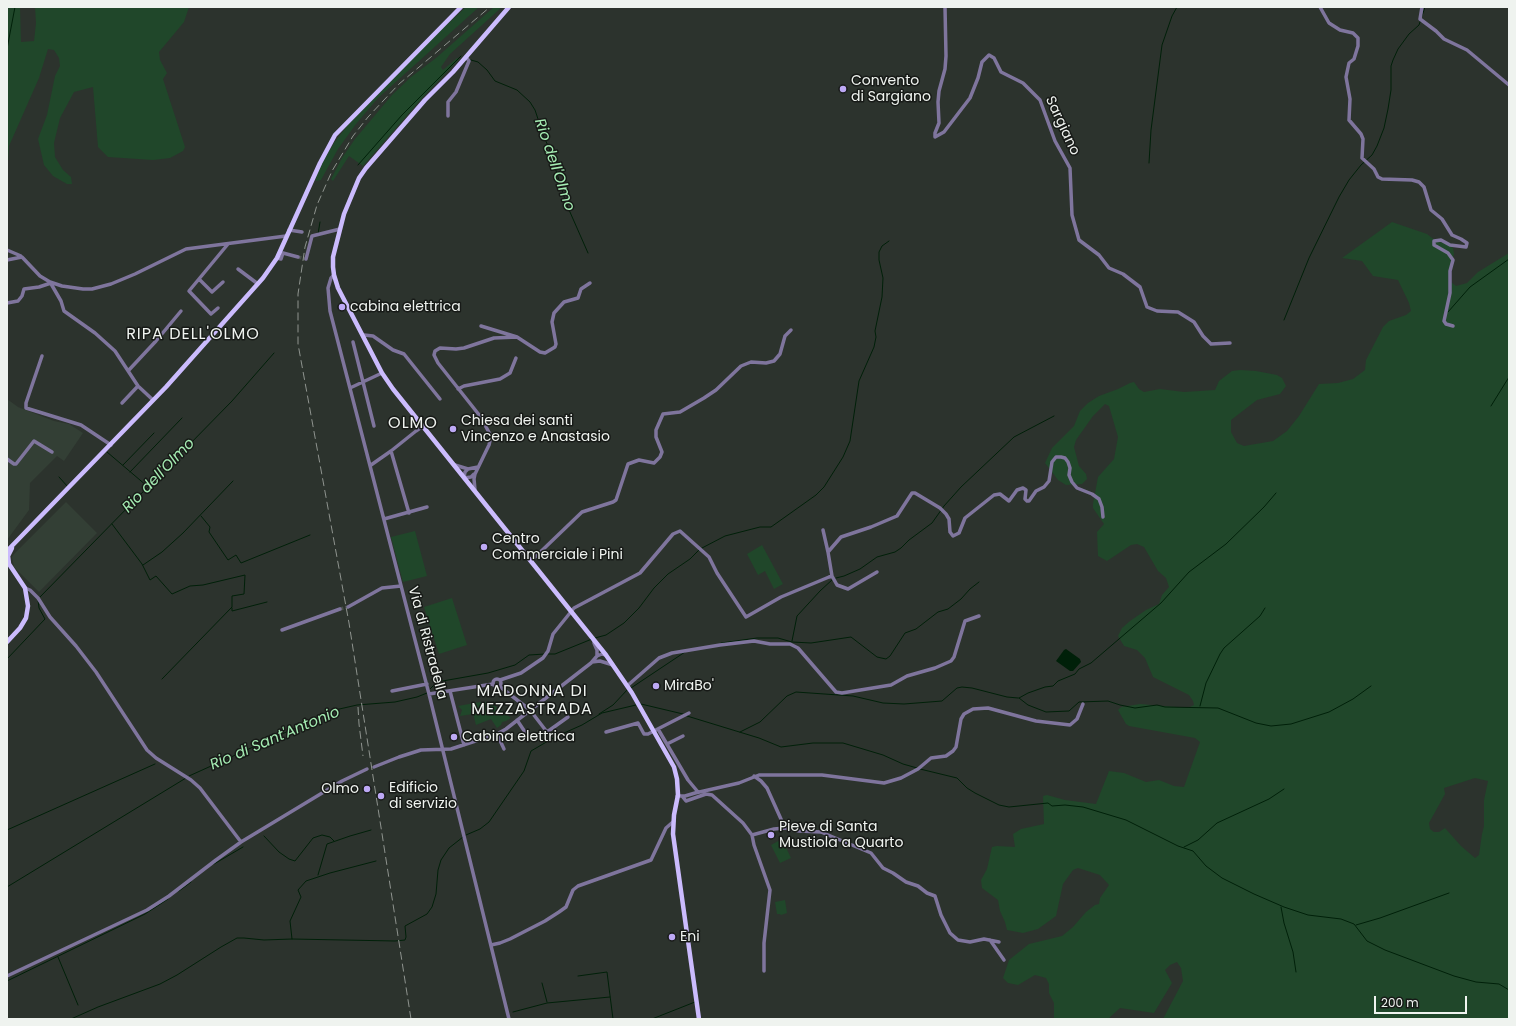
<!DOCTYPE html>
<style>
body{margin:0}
#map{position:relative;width:1516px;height:1026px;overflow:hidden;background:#2c332d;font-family:Poppins,sans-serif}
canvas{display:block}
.frame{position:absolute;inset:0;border:8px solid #eff3ef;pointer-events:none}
.scale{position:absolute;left:1374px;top:996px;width:93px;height:18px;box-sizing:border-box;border:2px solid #eff3ef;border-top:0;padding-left:5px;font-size:12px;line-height:14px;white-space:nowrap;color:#eff3ef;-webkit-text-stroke:3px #171a17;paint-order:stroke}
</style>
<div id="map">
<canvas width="1516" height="1026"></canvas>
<div class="frame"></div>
<div class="scale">200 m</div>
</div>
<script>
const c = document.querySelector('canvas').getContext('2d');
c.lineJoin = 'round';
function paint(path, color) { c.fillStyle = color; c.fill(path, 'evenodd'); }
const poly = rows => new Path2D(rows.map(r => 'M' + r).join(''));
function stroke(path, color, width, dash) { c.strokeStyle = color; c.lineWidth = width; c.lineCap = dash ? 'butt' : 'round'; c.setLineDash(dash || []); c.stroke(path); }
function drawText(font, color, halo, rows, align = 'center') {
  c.font = font + ' Poppins,sans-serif'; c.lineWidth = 3; c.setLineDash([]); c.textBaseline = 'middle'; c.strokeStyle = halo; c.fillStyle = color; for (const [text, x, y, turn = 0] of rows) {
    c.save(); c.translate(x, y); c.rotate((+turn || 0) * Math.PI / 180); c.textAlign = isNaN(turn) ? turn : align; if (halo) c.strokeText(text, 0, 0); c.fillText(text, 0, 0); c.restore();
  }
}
paint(poly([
 [7,399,18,407,54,421,69,424,83,433,64,461,57,456,30,483,29,510,7,540],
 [66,502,97,533,39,592,14,567,12,557,14,554]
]), '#333f35');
paint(poly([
 [7,7,20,7,21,42,34,41,36,23,35,7,189,7,184,22,159,52,160,60,167,73,163,79,185,147,183,151,170,158,153,160,108,157,98,147,93,87,74,92,60,118,54,143,55,157,63,170,71,177,72,184,67,184,53,176,44,165,38,139,47,115,55,76,60,66,59,58,54,50,48,49,39,78,9,146,8,161,7,162],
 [466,7,479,7,378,98,356,124,338,149,321,180,316,181,315,178,322,163,334,143,347,126,439,32],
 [494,7,502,7,450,54,441,67,443,70,457,58,459,59,423,97,363,166,349,156,333,181,331,179,342,158,355,139,392,95,411,77,436,58],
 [1392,222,1427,234,1436,241,1448,244,1453,248,1454,254,1449,271,1451,282,1456,286,1467,283,1478,272,1509,253,1509,1019,1163,1019,1183,981,1181,968,1177,962,1170,965,1165,970,1172,983,1154,1013,1120,1008,1108,1019,1054,1019,1054,1003,1049,993,1049,984,1046,978,1035,975,1018,985,1008,983,1003,978,1009,960,1029,944,1062,936,1073,927,1086,912,1095,905,1099,904,1100,898,1109,885,1100,875,1078,868,1073,870,1063,884,1056,916,1038,929,1023,933,1007,930,1005,922,1000,911,998,900,982,888,981,880,987,869,992,847,997,846,1015,847,1013,834,1021,829,1044,824,1043,796,1047,795,1065,800,1096,804,1109,771,1124,773,1146,782,1159,780,1174,786,1184,787,1200,742,1195,738,1129,726,1126,724,1118,710,1121,707,1140,704,1188,708,1194,705,1193,701,1189,695,1153,677,1145,658,1137,650,1124,646,1118,636,1122,628,1130,621,1146,610,1159,604,1162,595,1169,587,1166,578,1158,571,1144,547,1137,544,1131,545,1107,561,1098,556,1097,532,1104,524,1093,508,1093,504,1098,477,1114,459,1118,437,1109,406,1105,404,1093,416,1076,440,1074,447,1079,466,1086,474,1087,479,1082,484,1066,485,1058,480,1045,463,1052,448,1074,426,1080,411,1088,403,1099,396,1118,389,1130,383,1134,382,1139,389,1144,392,1160,389,1184,392,1215,390,1219,381,1232,371,1240,370,1256,371,1277,375,1282,378,1286,386,1280,394,1257,400,1231,420,1231,432,1237,443,1244,446,1273,441,1287,431,1299,416,1319,384,1338,383,1353,379,1365,370,1366,360,1383,327,1389,321,1406,315,1411,311,1409,303,1398,280,1373,276,1362,261,1342,258],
 [1475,778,1488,781,1484,800,1484,826,1482,834,1479,855,1475,858,1461,846,1445,828,1439,832,1434,832,1430,829,1429,823,1445,794,1444,788],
 [415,531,427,576,403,582,391,537],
 [762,545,783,584,774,589,765,571,758,575,747,554],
 [452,598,467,645,439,654,424,607],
 [480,702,488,702,495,706,511,718,506,721,502,722,501,725,497,728,491,719,476,725,473,714,460,716,462,710,458,706],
 [782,839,791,858,780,863,771,845],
 [785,900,787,913,781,915,780,914,777,914,775,902]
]), '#20472a');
paint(poly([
 [1066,649,1080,659,1081,662,1073,671,1070,671,1056,661,1064,650]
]), '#002009');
stroke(poly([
 [7,49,15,7],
 [471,60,478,62,487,70,495,81,517,90,530,102,535,110,544,137,549,148,566,203,588,253],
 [1149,163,1151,130,1162,45,1172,16,1177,7],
 [358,165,402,115,461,56],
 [318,234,320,222],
 [1448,312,1470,287,1509,259],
 [1284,320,1309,258,1339,197,1349,180,1361,165,1372,155,1377,146,1384,128,1388,109,1391,90,1391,66,1393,60,1398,49,1409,34,1419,25,1425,7],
 [1491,406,1509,377],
 [107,452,147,486],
 [123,465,154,433],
 [130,472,182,418],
 [59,477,68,487],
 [201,516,210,527,209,532,228,560,236,555,241,563,310,535],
 [112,524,142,564,150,580,156,576,172,594,190,586,203,585,245,575,244,594,232,596,232,607,162,679],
 [702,548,725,536,760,527,771,527,816,495,824,487,843,457,850,441,859,381,874,347,876,337,875,331,882,297,883,278,879,260,879,252,882,246,889,241],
 [143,565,162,552,183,533,233,481],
 [836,578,844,576,860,569,877,557,895,552,901,548,909,540,932,523,944,506,961,487,1014,437,1054,416],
 [40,597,232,401,274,353],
 [232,608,232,611,267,602],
 [595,638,606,635,624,623,639,608,654,588,668,574,690,559,699,550],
 [792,641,797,616,820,591,833,579],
 [721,643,757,638,778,638,792,642,811,643,851,637,877,657,886,659,890,656,905,633,916,629,938,612,948,609,961,599,970,589,979,582],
 [548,654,555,654,592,639],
 [7,659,45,619,39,608,38,600],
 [631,688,685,652],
 [430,689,437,682,488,673,515,665,529,655,545,654],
 [1019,698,1028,705,1046,712,1069,711,1079,702,1108,701,1120,705,1135,708,1157,705,1165,707,1218,708,1256,723,1271,726,1291,724,1329,712,1353,699,1371,686],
 [1019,698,1028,693,1045,687,1053,686,1058,681,1075,674,1079,669,1091,663,1161,603,1189,572,1226,544,1264,507,1276,493],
 [641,704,683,714],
 [1200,706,1206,683,1220,654,1224,648,1260,616,1265,608],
 [599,714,613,705,628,689],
 [687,716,759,738,781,747,813,743,843,743,883,755,903,764,917,768],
 [740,732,760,722,787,696,796,692,853,696,883,703,904,704,942,701,957,688,962,687,972,688,1007,697,1018,698],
 [920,769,957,778,967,788,975,793,999,805,1009,807,1048,803,1052,806,1065,805,1083,807,1126,820,1178,846,1193,851,1206,866,1222,878,1254,894,1284,907,1308,915,1341,919,1354,924,1367,941,1385,950,1454,976,1476,982,1499,984,1509,990],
 [189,776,335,710,357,705,395,702,417,697,427,693],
 [7,830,155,764],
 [466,835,480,829,489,822,524,771,531,751,555,737,582,725,602,713,636,705],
 [264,836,279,852,289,859,295,861,313,838,322,835,330,837,334,841],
 [1184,847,1198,840,1217,823,1269,799,1284,789],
 [214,864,243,847],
 [318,875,327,844,350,836,371,830],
 [7,887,186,778],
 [179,891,191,882],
 [1281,907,1284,923,1293,952,1296,972],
 [1356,925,1380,918,1449,893],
 [292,939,290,921,301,897,298,890,306,881,330,873,376,861],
 [58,957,78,1005],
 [578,976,607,972,613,1019],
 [7,981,145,914,168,899],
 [542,983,547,1002],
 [513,1012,547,1003,610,997],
 [71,1019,98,1007,160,984,177,975,221,947,237,938,244,938,264,940,292,939,395,941,405,940,406,937,405,926,427,914,432,907,436,894,438,870,441,860,449,848,463,837],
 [652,1019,695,1002]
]), '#002009', 1);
stroke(poly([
 [298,257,306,259],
 [340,609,348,607]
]), '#49504a', 3.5, [3.5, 2]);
stroke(poly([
 [945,7,946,56,945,69,939,91,938,102,939,123,935,133,935,137,944,132,970,98,978,78,982,62,989,55,994,58,1001,72,1023,83,1040,100,1055,141,1070,168,1072,215,1079,240,1099,255,1109,268,1123,274,1140,287,1147,307,1157,311,1178,312,1194,322,1203,336,1211,344,1230,343],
 [1320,7,1329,23,1340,30,1353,33,1358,38,1358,46,1354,59,1349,63,1346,77,1350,99,1349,120,1361,134,1363,139,1362,158,1374,169,1378,177,1382,179,1412,180,1419,182,1424,187,1431,210,1442,219,1452,235,1461,239,1467,243,1466,247,1450,245,1441,240,1434,241,1434,245,1448,253,1453,260,1450,271,1450,293,1444,321,1446,324,1453,326],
 [1422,7,1420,19,1436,31,1444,39,1467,50,1509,85],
 [448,116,448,102,456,92,469,61,466,57],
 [289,230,302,232],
 [7,250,21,256],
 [277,258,281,259,283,253,298,257],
 [306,259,312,236,340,229],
 [7,260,22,257,40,276,50,282],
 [238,269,258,284],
 [334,275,331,278,328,288,330,311,429,694,509,1019],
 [199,279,212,292,223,282],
 [7,303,18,301,22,296,24,289,39,287,51,283],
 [218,308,211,314,189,291,228,244],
 [481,326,517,337,540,352,545,353,555,347,556,344,552,322,554,313,564,302,578,298,581,289,590,283],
 [364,335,373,336,393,350,404,354,440,399],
 [353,342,374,426],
 [42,356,26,403,26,408,81,425,111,445],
 [128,371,156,341,181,311],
 [350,388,382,373],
 [458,389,464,386,500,379,510,373,516,358],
 [153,400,138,386,115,351,95,333,64,311,61,301,50,282,62,286,83,289,92,289,111,284,135,274,186,249,286,236],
 [122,403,138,386],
 [391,451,409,513],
 [7,459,14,464,16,464,34,441,52,452],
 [371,465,391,451,416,431,423,426],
 [455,465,468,469,478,467],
 [468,469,465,472,464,478,471,477,474,474],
 [475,490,474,479,475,474,489,445,491,436,480,416,438,363,434,355,435,351,440,348,456,349,464,348,494,338,517,337],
 [384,519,427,507],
 [823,530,828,552],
 [531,561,582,512,613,502,616,500,628,464,639,460,654,463,660,457,662,452,656,437,656,430,663,414,680,412,704,398,716,390,741,366,751,362,766,363,774,361,780,354,785,336,791,330],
 [832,576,828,552,841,537,871,527,897,516,912,493,915,493,940,508,946,514,949,519,950,532,953,536,959,533,965,518,994,495,1000,494,1009,501,1017,490,1023,488,1026,490,1025,499,1027,501,1029,501,1036,491,1044,487,1049,481,1052,462,1056,457,1061,457,1065,458,1068,462,1070,468,1069,475,1072,482,1077,488,1092,494,1099,499,1102,507,1103,517],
 [25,588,30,590,38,598,50,617,76,646,96,672,147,750,156,758,191,780,200,788,241,842],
 [348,607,382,588,401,586],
 [282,630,340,609],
 [594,641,594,643,597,650,597,656],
 [592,662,600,661,613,665],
 '493 683a4 4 0 1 1 8 0a4 4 0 1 1-8 0Z',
 [500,680,521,673,543,658,548,651,553,634,574,608,640,573,673,534,680,531,709,557,717,573,746,617,781,597,829,577,832,576,837,585,848,589,877,572],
 [499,686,530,710,547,732,568,717],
 [627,686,659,658,672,653,720,645,754,641,770,644,790,644,798,648,836,692,842,693,891,685,907,676,935,668,951,661,954,657,965,621,979,616],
 [392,691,427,684],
 [450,691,464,745],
 [429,694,493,684],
 [517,720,527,735],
 [658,729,688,780,698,792],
 [606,732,638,723,644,734,648,734,689,713],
 [497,734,504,749],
 [667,744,683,736],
 [374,767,399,757,421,750,451,749,497,734,506,729,591,663,597,656,602,654,606,655],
 [754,776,761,781,767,788,785,828,799,831,821,832,871,853,883,868,893,873,906,882,918,886,927,893,935,896,941,915,950,933,958,940,970,942,984,939,999,942],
 [677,796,685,796,695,793,739,783,759,775,822,775,884,783,901,778,918,769,931,758,946,756,953,751,956,747,961,719,964,714,973,709,988,708,1036,721,1070,725,1077,719,1083,704],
 [682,796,686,801,706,794,712,795,743,823,752,835,774,829,785,828],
 [752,835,754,845,770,890,764,943,764,971],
 [990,940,1004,960],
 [491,945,500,943,510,939,545,921,559,912,566,907,573,890,578,886,651,860,666,828,674,821],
 [7,976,147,910,169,896,216,860,241,842,342,781,367,769]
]), '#7f759d', 3.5);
stroke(poly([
 [509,7,453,72,425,100,366,168,359,178,344,214,333,257,333,267,334,275,338,288,382,373,393,389,606,655,632,693,674,767,677,779,678,795,674,815,673,834,699,1019],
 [7,551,166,387,263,278,277,258,320,163,335,135,461,7],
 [7,642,20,628,26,618,28,606,25,588,9,564,8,556,12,548]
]), '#cbbbfd', 4.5);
stroke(poly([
 [358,707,359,724,363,756],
 [411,1019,349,623,298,344,298,294,305,247,317,205,332,171,353,136,368,117,399,84,490,7]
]), '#8f948f', 1, [8, 4]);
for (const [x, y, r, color] of [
 [843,89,4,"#bda9f5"],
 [342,307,4,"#bda9f5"],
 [453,429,4,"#bda9f5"],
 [484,547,4,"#bda9f5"],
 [656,686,4,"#bda9f5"],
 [454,737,4,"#bda9f5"],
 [367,789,4,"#bda9f5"],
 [381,796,4,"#bda9f5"],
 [771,835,4,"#bda9f5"],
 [672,937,4,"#bda9f5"]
]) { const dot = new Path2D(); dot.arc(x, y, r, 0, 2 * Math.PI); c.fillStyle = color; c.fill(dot); stroke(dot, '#171a17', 1.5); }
drawText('14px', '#eff3ef', '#171a17', [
 ["Convento",851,81],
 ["di Sargiano",851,97],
 ["cabina elettrica",350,307],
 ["Chiesa dei santi",461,421],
 ["Vincenzo e Anastasio",461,437],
 ["Centro",492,539],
 ["Commerciale i Pini",492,555],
 ["MiraBo'",664,686],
 ["Cabina elettrica",462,737],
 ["Edificio",389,788],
 ["di servizio",389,804],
 ["Olmo",359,789,"right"],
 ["Pieve di Santa",779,827],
 ["Mustiola a Quarto",779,843],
 ["Eni",680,937]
], 'left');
drawText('14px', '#eff3ef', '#171a17', [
 ["Sargiano",1062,126,65],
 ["Via di Ristradella",427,643,75]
]);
drawText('italic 15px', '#a5ecb3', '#171a17', [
 ["Rio dell'Olmo",554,165,71],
 ["Rio dell'Olmo",159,476,-46],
 ["Rio di Sant'Antonio",275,739,-23]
]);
c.letterSpacing = '1px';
drawText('16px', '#eff3ef', '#171a17', [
 ["RIPA DELL'OLMO",193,335],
 ["OLMO",413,424],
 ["MADONNA DI",532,692],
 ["MEZZASTRADA",532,710]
]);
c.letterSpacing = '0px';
</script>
